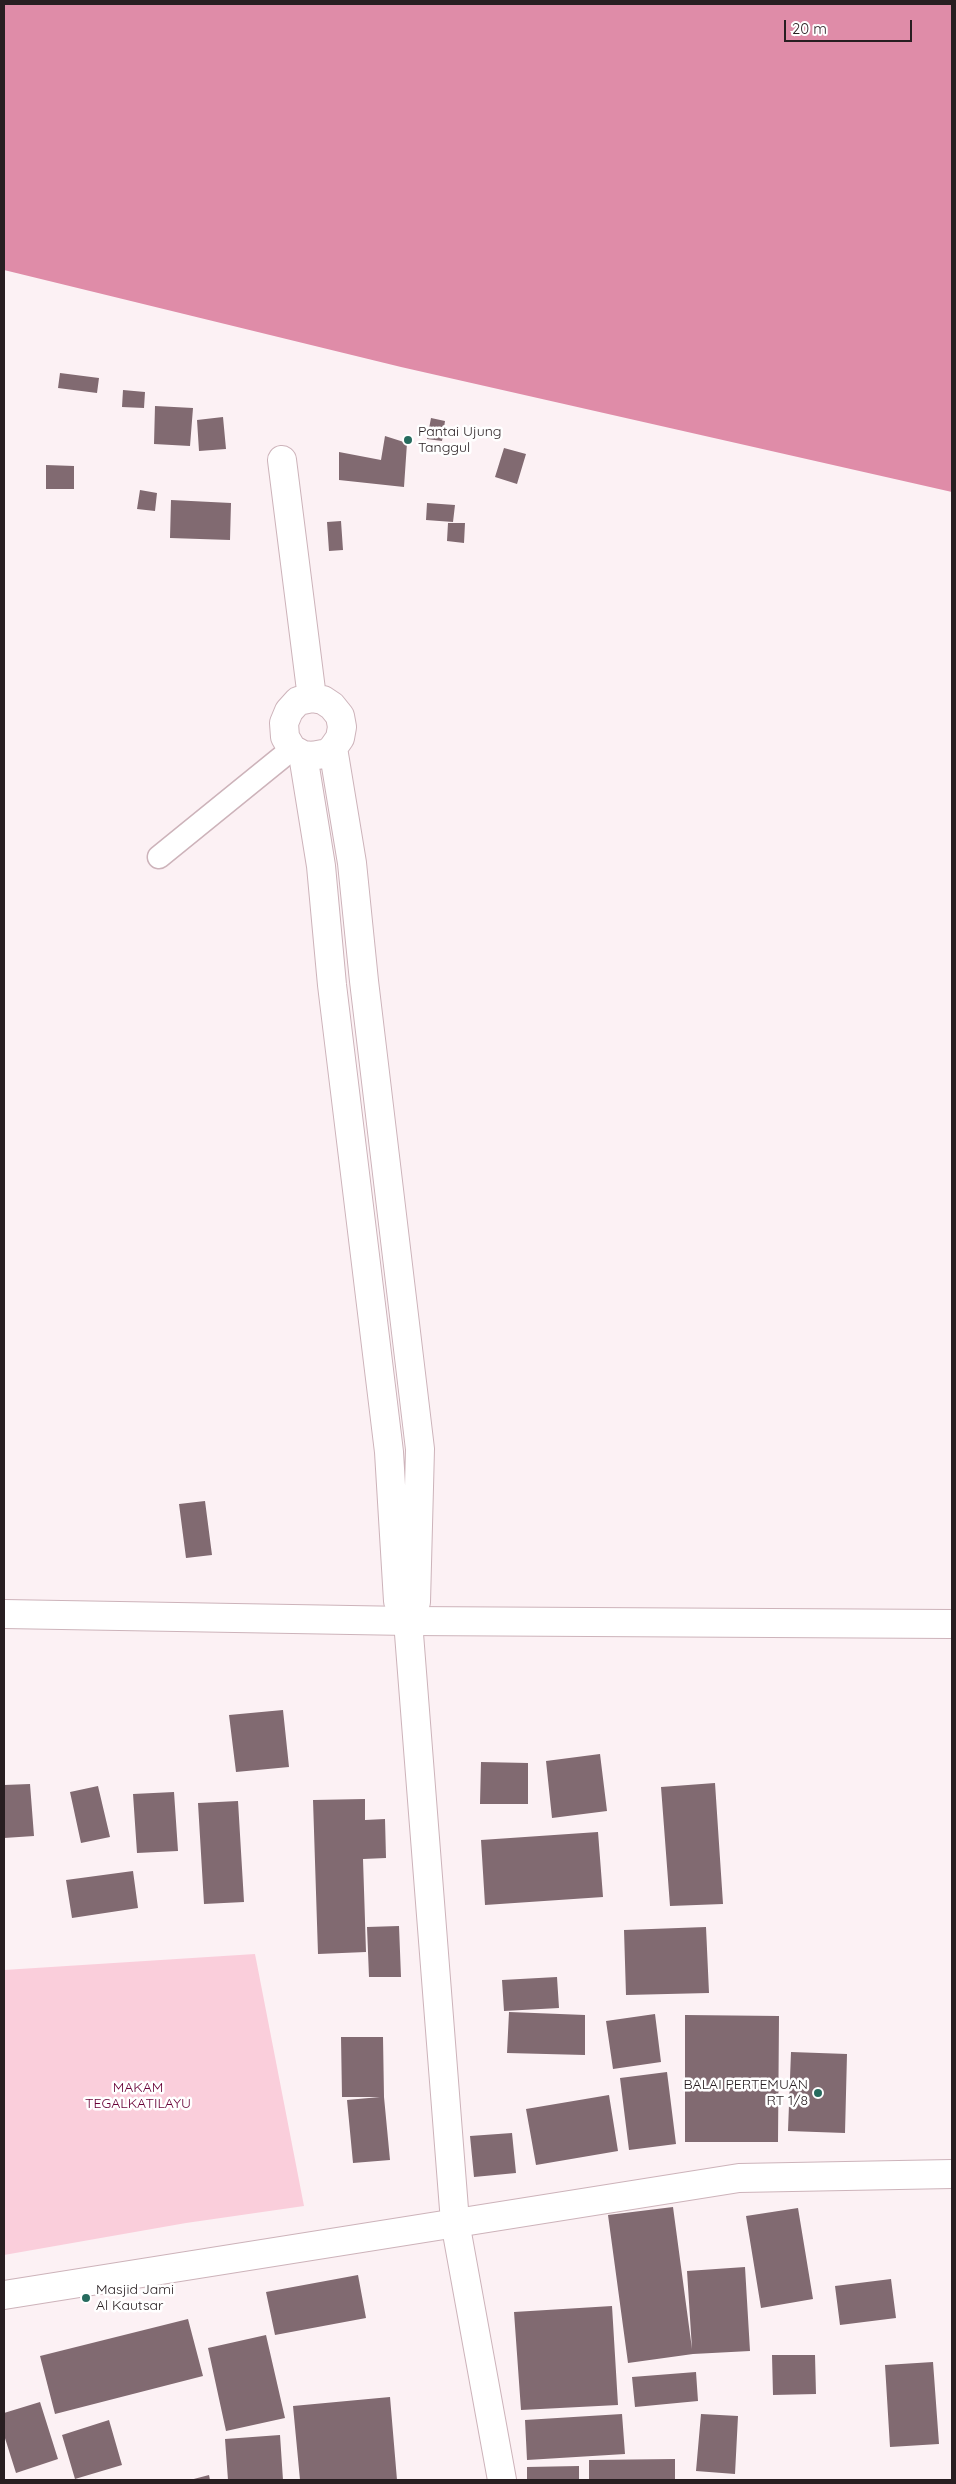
<!DOCTYPE html>
<style>
body{margin:0}
#map{position:relative;width:956px;height:2484px;overflow:hidden;background:#fcf1f4;font-family:Quicksand,sans-serif}
canvas{display:block}
.frame{position:absolute;inset:0;border:5px solid #281e21;pointer-events:none}
.scale{position:absolute;left:784px;top:20px;width:128px;height:22px;box-sizing:border-box;border:2px solid #281e21;border-top:0;padding-left:6px;font-size:15px;line-height:18px;white-space:nowrap;color:#281e21;-webkit-text-stroke:4px #fff;paint-order:stroke}
</style>
<div id="map">
<canvas width="956" height="2484"></canvas>
<div class="frame"></div>
<div class="scale">20 m</div>
</div>
<script>
const c = document.querySelector('canvas').getContext('2d');
c.lineJoin = 'round';
function paint(path, color) { c.fillStyle = color; c.fill(path, 'evenodd'); }
const poly = rows => new Path2D(rows.map(r => 'M' + r).join(''));
function stroke(path, color, width, dash) { c.strokeStyle = color; c.lineWidth = width; c.lineCap = dash ? 'butt' : 'round'; c.setLineDash(dash || []); c.stroke(path); }
function drawText(font, color, halo, rows, align = 'center') {
  c.font = font + ' Quicksand,sans-serif'; c.lineWidth = 5; c.setLineDash([]); c.textBaseline = 'middle'; c.strokeStyle = halo; c.fillStyle = color; for (const [text, x, y, turn = 0] of rows) {
    c.save(); c.translate(x, y); c.rotate((+turn || 0) * Math.PI / 180); c.textAlign = isNaN(turn) ? turn : align; if (halo) c.strokeText(text, 0, 0); c.fillText(text, 0, 0); c.restore();
  }
}
paint(poly([
 [255,1954,304,2206,186,2223,4,2255,4,1970]
]), '#facedb');
paint(poly([
 [4,4,952,4,952,492,401,367,4,270]
]), '#df8ca8');
paint(poly([
 [60,373,99,378,97,393,58,388],
 [123,390,145,392,144,408,122,407],
 [155,406,193,408,190,446,154,444],
 [223,417,226,449,199,451,197,420],
 [431,418,445,421,442,441,427,439],
 [385,436,407,443,404,487,339,480,339,452,381,460],
 [504,448,526,454,517,484,495,477],
 [46,465,74,466,74,489,46,489],
 [140,490,157,493,155,511,137,509],
 [171,500,231,503,230,540,170,538],
 [427,503,455,505,453,522,426,520],
 [341,521,343,550,329,551,327,522],
 [448,523,465,523,464,543,447,541],
 [205,1501,212,1555,186,1558,179,1504],
 [283,1710,289,1767,236,1772,229,1715],
 [600,1754,607,1811,552,1818,546,1761],
 [481,1762,528,1763,528,1804,480,1804],
 [715,1783,723,1904,670,1906,661,1787],
 [30,1784,34,1836,4,1838,4,1785],
 [98,1786,110,1837,81,1843,70,1792],
 [174,1792,178,1851,137,1853,133,1794],
 [365,1799,365,1820,385,1819,386,1858,363,1859,366,1952,318,1954,313,1800],
 [238,1801,244,1902,204,1904,198,1803],
 [598,1832,603,1897,485,1905,481,1840],
 [133,1871,138,1908,72,1918,66,1880],
 [399,1926,401,1977,369,1977,367,1927],
 [706,1927,709,1993,626,1995,624,1930],
 [557,1977,559,2008,504,2011,502,1980],
 [509,2012,585,2015,585,2055,507,2053],
 [655,2014,661,2062,613,2069,606,2021],
 [685,2015,779,2016,778,2142,685,2142],
 [341,2037,383,2037,384,2097,390,2160,353,2163,347,2100,380,2097,342,2097],
 [791,2052,847,2054,845,2133,788,2131],
 [667,2072,676,2144,629,2150,620,2078],
 [609,2095,618,2151,536,2165,526,2109],
 [512,2133,516,2173,474,2177,470,2136],
 [673,2207,692,2349,687,2271,745,2267,750,2351,693,2354,628,2363,608,2215],
 [798,2208,813,2299,761,2308,746,2216],
 [358,2275,366,2318,275,2335,266,2292],
 [891,2279,896,2318,840,2325,835,2286],
 [612,2306,618,2405,521,2410,514,2312],
 [188,2319,203,2376,55,2414,40,2356],
 [266,2335,285,2418,226,2431,208,2348],
 [772,2355,815,2355,816,2394,773,2395],
 [933,2362,939,2444,890,2447,885,2365],
 [696,2372,698,2401,635,2407,632,2377],
 [390,2397,397,2480,300,2480,293,2406],
 [40,2402,58,2459,16,2473,4,2435,4,2413],
 [622,2414,625,2454,527,2460,525,2420],
 [701,2414,738,2416,735,2474,696,2471],
 [109,2420,122,2465,75,2479,62,2435],
 [280,2435,283,2480,228,2480,225,2439],
 [675,2459,675,2480,589,2480,589,2460],
 [579,2466,579,2480,527,2480,527,2467],
 [209,2475,210,2480,190,2480]
]), '#816a71');
const service = poly([
 [159,857,292,749]
]);
const minor = poly([
 [282,460,312,698],
 [333,748,328,753,312,756,303,755,292,749,285,737,284,723,289,711,298,701,312,698,323,700,332,706,340,716,342,727,340,738,333,748,352,863,364,981,420,1449,416,1602,408,1621],
 [303,755,321,866,332,985,389,1452,398,1601,406,1617],
 [4,2295,739,2178,952,2174]
]);
const tertiary = poly([
 [408,1621,455,2222,502,2480]
]);
const trunk = poly([
 [4,1614,408,1621,952,1624]
]);
stroke(service, '#cdb3ba', 25);
stroke(minor, '#cdb3ba', 30);
stroke(tertiary, '#cdb3ba', 30);
stroke(trunk, '#cdb3ba', 30);
stroke(service, '#fff', 22);
stroke(minor, '#fff', 28);
stroke(tertiary, '#fff', 28);
stroke(trunk, '#fff', 28);
for (const [x, y, r, color] of [
 [408,440,5,"#266b5e"],
 [818,2093,5,"#266b5e"],
 [86,2298,5,"#266b5e"]
]) { const dot = new Path2D(); dot.arc(x, y, r, 0, 2 * Math.PI); c.fillStyle = color; c.fill(dot); stroke(dot, '#fff', 2); }
drawText('14px', '#281e21', '#fff', [
 ["Pantai Ujung",418,432],
 ["Tanggul",418,448],
 ["BALAI PERTEMUAN",808,2085,"right"],
 ["RT 1/8",808,2101,"right"],
 ["Masjid Jami",96,2290],
 ["Al Kautsar",96,2306]
], 'left');
drawText('14px', '#680036', '#fff', [
 ["MAKAM",138,2088],
 ["TEGALKATILAYU",138,2104]
]);
</script>
